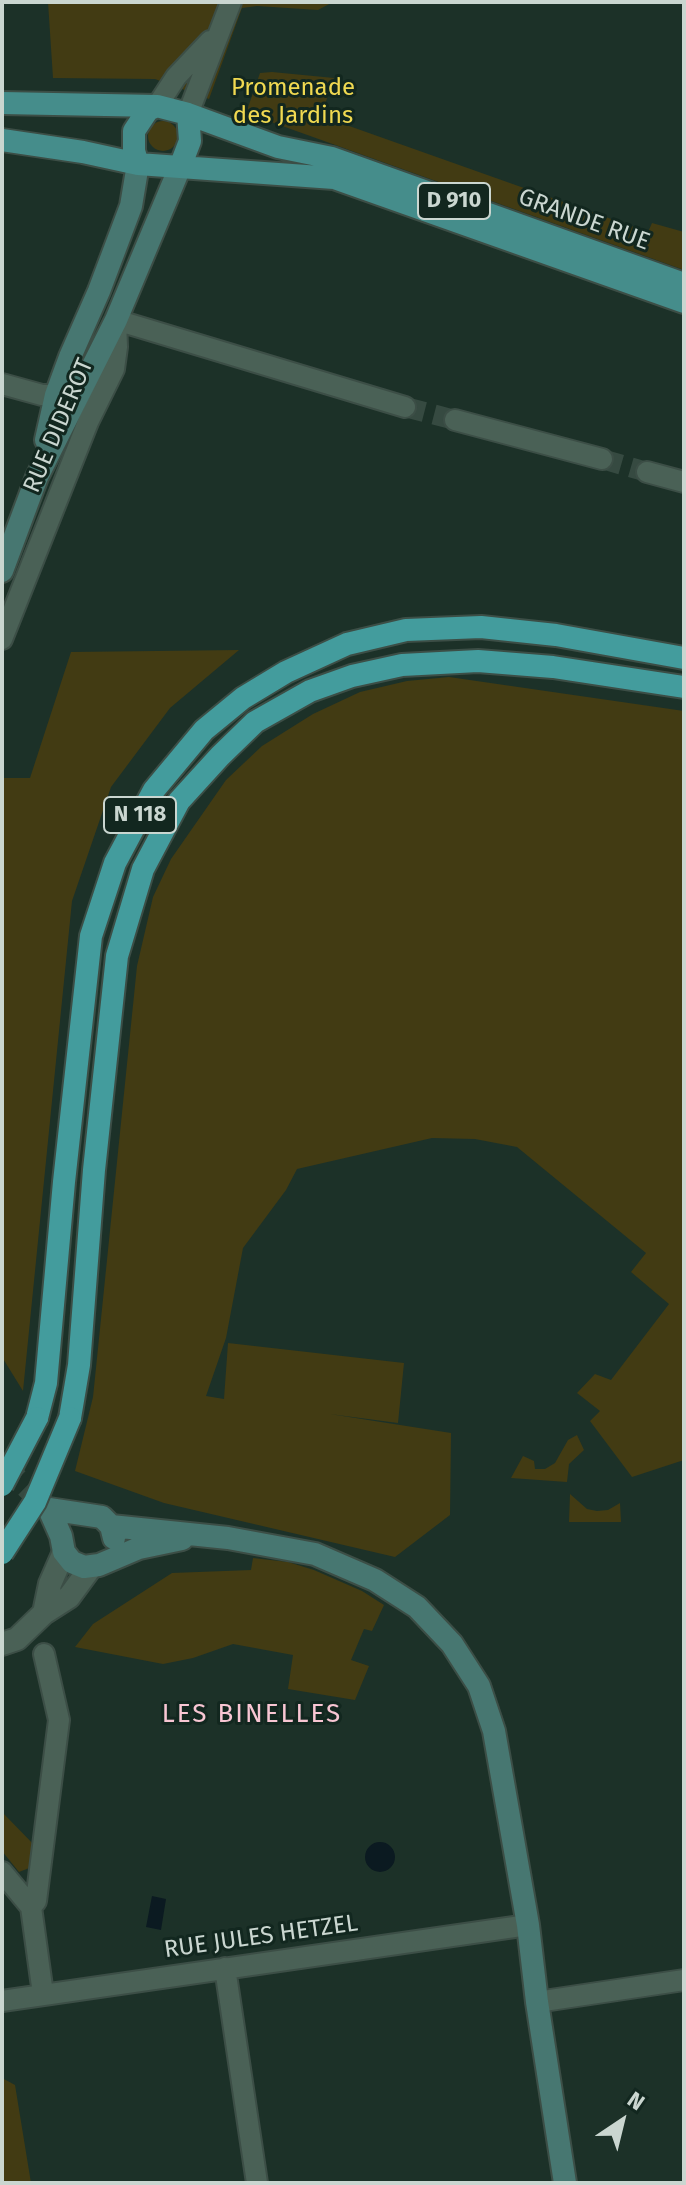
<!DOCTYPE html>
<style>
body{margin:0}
#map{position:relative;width:686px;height:2185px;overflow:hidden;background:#1c3128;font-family:"Fira Sans",sans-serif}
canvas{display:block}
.frame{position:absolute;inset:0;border:4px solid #cad6d0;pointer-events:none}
.north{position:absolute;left:582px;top:2081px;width:80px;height:80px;-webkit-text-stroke:6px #12271f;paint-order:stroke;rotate:35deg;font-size:22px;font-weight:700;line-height:32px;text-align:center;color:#cad6d0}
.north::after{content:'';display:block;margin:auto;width:28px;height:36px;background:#cad6d0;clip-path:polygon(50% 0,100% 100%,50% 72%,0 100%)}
</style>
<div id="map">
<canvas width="686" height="2185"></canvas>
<div class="frame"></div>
<div class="north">N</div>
</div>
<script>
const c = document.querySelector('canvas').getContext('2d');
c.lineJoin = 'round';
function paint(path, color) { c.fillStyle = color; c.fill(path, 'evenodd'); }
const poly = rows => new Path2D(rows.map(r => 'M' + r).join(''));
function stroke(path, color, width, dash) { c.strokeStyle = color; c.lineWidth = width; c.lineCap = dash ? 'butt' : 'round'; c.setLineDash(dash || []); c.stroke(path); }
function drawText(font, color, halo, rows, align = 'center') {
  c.font = font + ' "Fira Sans",sans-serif'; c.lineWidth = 6; c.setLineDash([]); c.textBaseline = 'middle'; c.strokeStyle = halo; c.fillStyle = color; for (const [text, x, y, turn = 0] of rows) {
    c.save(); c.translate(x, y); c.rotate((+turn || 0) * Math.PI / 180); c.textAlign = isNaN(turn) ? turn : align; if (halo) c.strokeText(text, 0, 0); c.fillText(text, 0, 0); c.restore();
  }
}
paint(poly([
 [48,2,333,2,318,10,257,6,242,8,209,99,155,79,53,78],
 [272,72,334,78,321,116,648,232,652,223,684,232,684,270,246,113,260,73],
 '148 136a15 15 0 1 1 30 0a15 15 0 1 1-30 0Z',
 [239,650,170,708,111,787,72,901,23,1391,2,1357,2,778,30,778,71,652],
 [449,677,684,711,684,1460,632,1477,590,1421,600,1411,577,1393,595,1374,611,1380,669,1304,631,1272,646,1253,517,1147,475,1139,432,1138,297,1169,286,1190,243,1248,226,1338,206,1396,224,1399,228,1343,404,1363,398,1423,330,1414,451,1433,450,1515,395,1557,164,1503,75,1471,93,1397,137,966,153,897,171,859,226,780,262,746,313,714,360,692,407,681],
 [577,1435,584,1450,569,1464,567,1482,511,1478,523,1456,534,1461,535,1469,545,1469,555,1463,568,1440],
 [570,1494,587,1509,597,1511,608,1510,620,1503,621,1522,569,1522],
 [253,1558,288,1562,314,1570,362,1591,384,1605,372,1631,364,1629,351,1660,369,1666,355,1700,288,1689,293,1655,233,1644,193,1658,163,1664,75,1647,93,1624,172,1573,251,1570],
 [2,1812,39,1850,37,1865,19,1872,2,1851],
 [2,2078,15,2085,31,2183,2,2183]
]), '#423b13');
paint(poly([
 '365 1857a15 15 0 1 1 30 0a15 15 0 1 1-30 0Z',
 [152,1896,166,1899,161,1930,146,1927]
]), '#0b1a21');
stroke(poly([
 [405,407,455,420],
 [602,459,647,472]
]), '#364a41', 20, [20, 10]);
stroke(poly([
 [2,1464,49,1509]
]), '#364a41', 22, [22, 11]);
const minor = poly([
 [157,106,176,77,210,41],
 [188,114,231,2],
 [116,320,405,407],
 [2,384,42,395,56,395],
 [455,420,602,459],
 [647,472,684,482],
 [2,639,88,422,114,369,117,347,116,320],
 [2,1872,31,1907,43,1994],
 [31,1907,36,1901,59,1720,44,1654],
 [225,1968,257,2183],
 [2,2001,528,1925],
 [537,2002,684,1980]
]);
const tertiary = poly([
 [44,1613,50,1584,64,1552],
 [2,1644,17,1639,44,1613,69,1597,91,1567]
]);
const secondary = poly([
 [46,440,56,395,70,357,99,291,131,206,138,164],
 [2,571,37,477,116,320,180,167],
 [49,1509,61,1536,64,1552,72,1562,84,1567,99,1565,139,1548,182,1539],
 [49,1509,102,1517,111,1526,114,1538],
 [111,1526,228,1538,315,1554,375,1580,417,1607,452,1644,479,1686,494,1731,528,1925,537,2002,565,2183]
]);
const primary = poly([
 [2,103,157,106,188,114,278,147,332,158,684,284],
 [2,140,83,152,138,164,334,178,684,302],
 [138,164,134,151,134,131,148,110,157,106],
 [180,167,190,141,188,114]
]);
const trunk = poly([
 [37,1418,46,1383,64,1182,91,936,115,863,154,790,204,730,243,698,286,672,347,644,406,630,481,627,556,635,684,658],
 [70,1418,79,1365,94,1170,117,956,143,869,179,801,220,756,255,722,310,691,352,676,402,665,478,661,553,667,684,687]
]);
stroke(minor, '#3c4e46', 24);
stroke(tertiary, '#3c4e46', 26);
stroke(secondary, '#3c4e46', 26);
stroke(primary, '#3c4e46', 26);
stroke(trunk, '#3c4e46', 26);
stroke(minor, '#4a6156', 20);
stroke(tertiary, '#4a6156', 22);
stroke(secondary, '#477771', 22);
stroke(primary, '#458d8b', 22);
stroke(trunk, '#439c9d', 22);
const trunkBridge = poly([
 [2,1485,37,1418],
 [2,1553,35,1502,70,1418]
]);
stroke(trunkBridge, '#3c4e46', 26, []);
stroke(trunkBridge, '#439c9d', 22);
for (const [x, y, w] of [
 [454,201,72],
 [140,815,72]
]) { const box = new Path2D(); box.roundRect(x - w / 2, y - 18, w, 36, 6); c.fillStyle = '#12271f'; c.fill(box); stroke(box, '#cad6d0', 2); }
drawText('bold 22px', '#cad6d0', null, [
 ["D 910",454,201],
 ["N 118",140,815]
]);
drawText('24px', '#f0d951', '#12271f', [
 ["Promenade",293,88],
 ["des Jardins",293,116]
]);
drawText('24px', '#cad6d0', '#12271f', [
 ["GRANDE RUE",584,220,20],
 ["RUE DIDEROT",59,426,-67],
 ["RUE JULES HETZEL",261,1937,-8]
]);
c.letterSpacing = '2px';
drawText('26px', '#f8c6d3', '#12271f', [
 ["LES BINELLES",252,1715]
]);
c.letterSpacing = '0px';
</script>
